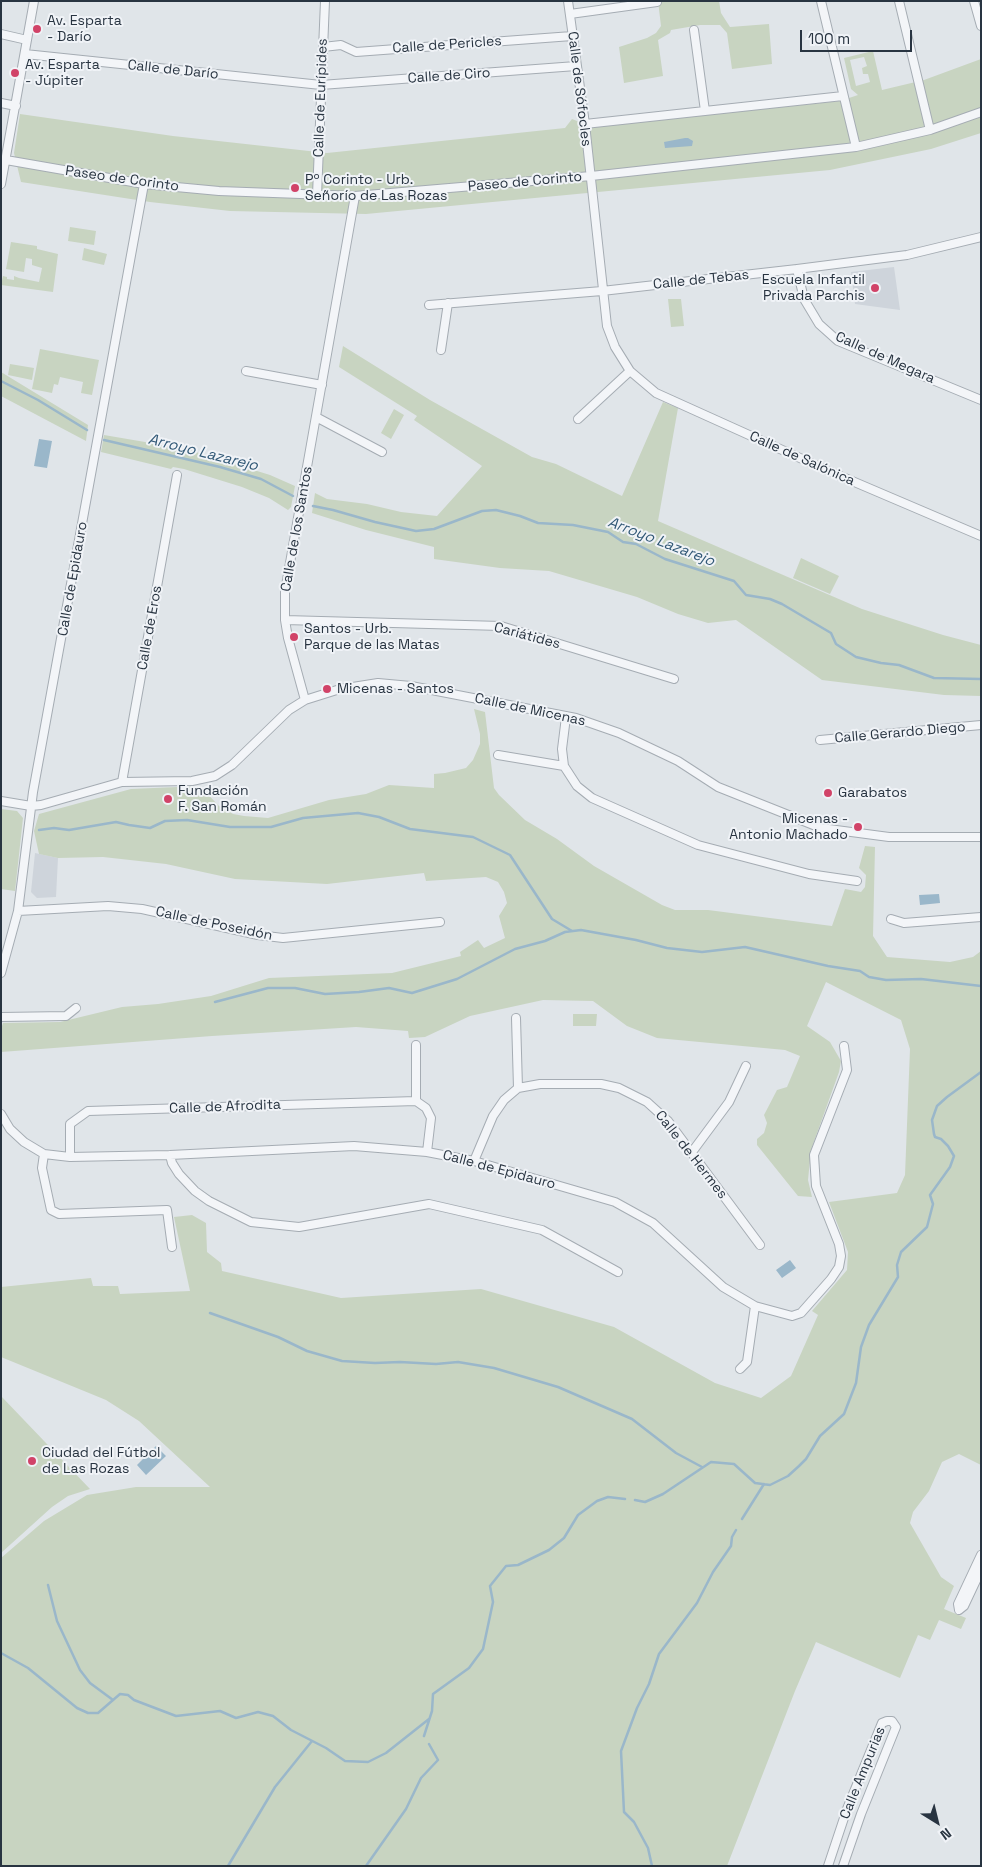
<!DOCTYPE html>
<meta charset="utf-8">
<style>
body{margin:0}
#map{position:relative;width:982px;height:1867px;overflow:hidden;background:#e0e5e9;font-family:"Space Grotesk",sans-serif}
canvas{display:block}
.frame{position:absolute;inset:0;border:2px solid #283441;pointer-events:none}
.north{position:absolute;left:912px;top:1797px;width:50px;height:50px;-webkit-text-stroke:4px #f0f3f7;paint-order:stroke;rotate:144deg;font-size:14px;font-weight:700;line-height:20px;text-align:center;color:#283441}
.north::after{content:'';display:block;margin:auto;width:18px;height:22px;background:#283441;clip-path:polygon(50% 0,100% 100%,50% 72%,0 100%)}
.scale{position:absolute;left:800px;top:30px;width:112px;height:22px;box-sizing:border-box;border:2px solid #283441;border-top:0;padding-left:6px;font-size:15px;line-height:18px;white-space:nowrap;color:#283441;-webkit-text-stroke:4px #f0f3f7;paint-order:stroke}
</style>
<div id="map">
<canvas width="982" height="1867"></canvas>
<div class="frame"></div>
<div class="north">N</div>
<div class="scale">100 m</div>
</div>
<script>
const c = document.querySelector('canvas').getContext('2d');
c.lineJoin = 'round';
function paint(path, color) { c.fillStyle = color; c.fill(path, 'evenodd'); }
const poly = rows => new Path2D(rows.map(r => 'M' + r).join(''));
function stroke(path, color, width, dash) { c.strokeStyle = color; c.lineWidth = width; c.lineCap = dash ? 'butt' : 'round'; c.setLineDash(dash || []); c.stroke(path); }
function drawText(font, color, halo, rows, align = 'center') {
  c.font = font + ' "Space Grotesk",sans-serif'; c.lineWidth = 4; c.setLineDash([]); c.textBaseline = 'middle'; c.strokeStyle = halo; c.fillStyle = color; for (const [text, x, y, turn = 0] of rows) {
    c.save(); c.translate(x, y); c.rotate((+turn || 0) * Math.PI / 180); c.textAlign = isNaN(turn) ? turn : align; if (halo) c.strokeText(text, 0, 0); c.fillText(text, 0, 0); c.restore();
  }
}
paint(poly([
 [894,267,900,310,855,304,851,272],
 [35,853,58,858,56,897,37,898,31,892]
]), '#ced4db');
paint(poly([
 [658,1,719,1,721,13,730,27,769,24,772,64,732,69,727,33,720,25,700,25,671,30,670,33,658,40,663,76,624,83,619,47,647,38,656,33,661,26],
 [873,51,882,90,924,80,981,59,981,133,931,149,830,170,366,214,230,211,150,202,21,182,14,153,20,114,173,136,327,153,565,128,572,119,592,127,840,101,858,95,851,89,844,58],
 [864,57,867,66,862,68,863,74,868,74,870,82,856,86,850,60],
 [70,227,96,231,94,245,68,241],
 [11,242,37,246,37,249,58,254,53,292,1,285,3,276,7,277,7,279,14,280,14,276,19,278,39,282,42,268,32,265,32,259,26,258,24,272,6,269],
 [84,248,107,254,104,265,82,260],
 [668,299,681,299,684,326,671,327],
 [343,346,430,400,532,457,556,464,622,496,663,402,678,408,658,521,862,609,943,635,981,645,981,696,944,695,822,680,736,620,708,623,678,614,637,597,549,571,500,568,434,559,434,547,366,530,312,513,315,493,327,499,367,504,401,512,437,516,482,466,414,420,417,416,339,367],
 [40,349,99,360,92,395,81,393,83,382,60,377,58,385,54,384,52,393,32,389],
 [10,364,34,368,32,380,8,375],
 [1,372,88,425,86,441,1,396],
 [394,409,404,415,391,439,381,433],
 [104,435,186,449,270,475,295,486,291,507,288,510,269,498,242,487,184,469,173,467,171,469,101,452],
 [801,558,839,576,830,594,793,578],
 [474,709,485,712,494,788,499,795,525,820,557,839,594,866,662,905,675,910,708,910,832,926,845,889,861,892,865,887,866,875,859,868,865,846,875,847,873,936,887,957,950,962,973,957,981,951,981,1465,959,1454,942,1462,929,1491,913,1512,910,1523,941,1577,954,1586,944,1609,966,1618,961,1629,939,1620,930,1640,918,1635,900,1678,816,1642,795,1691,727,1866,1,1866,1,1558,44,1521,87,1495,136,1487,210,1487,139,1421,106,1400,1,1357,1,1287,91,1278,93,1286,118,1286,120,1294,190,1291,174,1217,192,1215,206,1223,207,1252,221,1263,222,1271,341,1298,481,1289,614,1327,715,1383,761,1398,791,1376,818,1315,812,1311,847,1270,848,1252,829,1202,897,1193,905,1175,910,1049,901,1020,826,982,807,1026,830,1042,841,1061,839,1072,811,1150,808,1180,812,1197,798,1196,757,1145,757,1139,764,1133,767,1123,764,1115,777,1090,787,1087,800,1056,785,1050,657,1038,627,1026,593,1001,543,1000,470,1016,425,1037,409,1038,408,1031,356,1027,212,1036,1,1052,1,1029,3,1023,60,1022,122,1007,158,1004,211,996,269,978,392,973,461,956,460,952,478,940,484,948,505,938,499,916,507,903,504,892,498,882,486,877,426,881,424,873,327,884,235,879,166,864,103,857,58,858,39,854,34,831,39,814,131,789,200,786,219,806,233,814,244,816,268,818,329,800,366,794,389,785,434,788,434,774,445,773,466,768,473,760,480,744,480,734],
 [1,809,17,811,23,818,15,891,1,889],
 [573,1014,597,1014,596,1026,573,1026],
 [1,1396,90,1489,68,1496,52,1507,1,1553]
]), '#c8d4c1');
paint(poly([
 [685,138,688,138,693,141,692,146,665,148,664,142],
 [39,439,52,441,47,468,34,466],
 [939,894,940,903,920,905,919,895],
 [790,1260,796,1268,782,1278,776,1270],
 [156,1446,166,1456,146,1475,137,1465]
]), '#9ab7ca');
stroke(poly([
 [1,381,38,400,87,430],
 [104,440,220,467,261,479,293,496],
 [313,506,333,510,375,522,416,531,434,529,482,511,496,510,520,516,538,523,573,525,608,532,623,542,636,544,665,559,734,581,746,595,770,599,782,604,831,633,836,644,856,657,881,663,899,665,934,678,981,679],
 [39,830,54,828,69,830,116,822,129,825,150,828,165,821,187,820,230,827,271,827,303,818,358,813,379,817,410,829,473,837,510,855,552,919,572,931],
 [215,1002,268,988,295,988,325,994,359,992,389,988,412,993,457,979,515,949,545,941,565,932,581,930,636,940,667,948,702,952,745,947,828,966,860,971,869,977,886,980,921,979,981,986],
 [210,1313,278,1337,307,1351,342,1361,375,1363,400,1362,436,1364,458,1362,494,1368,558,1387,632,1419,676,1453,702,1467],
 [635,1500,645,1502,663,1494,711,1462,734,1464,755,1483,770,1485,788,1476,799,1466,806,1459,820,1436,844,1414,856,1383,861,1347,869,1325,898,1277,897,1265,901,1252,927,1227,933,1204,930,1195,950,1167,954,1156,948,1146,941,1139,935,1137,934,1134,932,1120,937,1106,947,1097,981,1072],
 [742,1519,764,1484],
 [48,1585,57,1621,80,1670,90,1683,113,1700],
 [1,1653,28,1668,77,1708,88,1713,98,1713,120,1694,128,1695,134,1700,176,1716,220,1711,236,1718,258,1712,273,1716,291,1730,326,1748,345,1761,368,1762,386,1753,429,1719],
 [424,1736,432,1711,433,1694,469,1668,483,1649,493,1602,490,1586,506,1566,518,1565,549,1550,564,1538,578,1515,597,1501,608,1497,625,1499],
 [228,1866,275,1787,312,1741],
 [366,1866,406,1809,421,1778,438,1760,429,1744],
 [652,1866,648,1848,634,1822,624,1812,621,1751,637,1708,649,1684,659,1654,697,1603,713,1572,731,1546,732,1537,736,1530]
]), '#9ab7ca', 2.5);
const minor = poly([
 [568,1,585,124,607,326,615,347,630,371,656,393,831,472,981,536],
 [821,1,856,147],
 [899,1,930,130],
 [974,1,981,26],
 [570,14,657,2],
 [694,30,705,111],
 [1,34,27,40],
 [323,47,341,45,356,52,572,36],
 [25,54,321,85,576,66],
 [1,103,16,106],
 [585,124,843,96],
 [6,160,144,184,219,191,355,196,591,176,856,147,930,130,981,112],
 [1,184,34,1],
 [317,195,325,1],
 [797,269,804,299,819,324,838,341,981,400],
 [429,305,602,291,797,269,907,255,981,237],
 [441,350,448,303],
 [246,371,322,385],
 [316,417,382,452],
 [578,419,630,371],
 [285,620,501,626,674,679],
 [305,700,288,638,285,620,285,591,355,196],
 [566,717,562,749,564,766,577,786,592,798,698,845,809,874,857,881],
 [820,740,981,725],
 [498,755,564,766],
 [122,782,177,475],
 [1,801,31,806,41,805,122,782,192,781,215,776,232,765,289,710,305,700,340,689,378,683,411,686,576,718,619,733,678,761,718,787,821,828,889,837,981,837],
 [18,911,108,906,142,909,258,935,283,938,440,922],
 [891,919,904,923,981,917],
 [1,973,18,911,33,792,144,184],
 [1,1017,66,1016,76,1008],
 [516,1018,518,1088],
 [416,1101,416,1045],
 [1,1114,10,1129,24,1142,44,1154,70,1157,170,1155,354,1146,427,1152,474,1161,615,1202,653,1223,723,1287,755,1306,792,1316,801,1313,831,1279,839,1267,841,1256,839,1244,816,1186,814,1155,847,1070,844,1046],
 [692,1152,729,1102,746,1066],
 [44,1154,42,1168,51,1210,59,1214,167,1210,172,1247],
 [170,1155,172,1163,179,1174,195,1191,209,1201,251,1222,299,1227,429,1204,542,1230,618,1272],
 [70,1157,70,1124,88,1111,416,1101,426,1108,431,1118,427,1152],
 [474,1161,493,1116,504,1100,518,1088,540,1084,601,1084,619,1088,647,1102,668,1121,760,1245],
 [740,1369,747,1362,755,1306],
 [981,1555,958,1604,959,1610,964,1606,981,1570],
 [828,1866,847,1809,882,1723,887,1721,892,1721,896,1727,861,1814,843,1866]
]);
stroke(minor, '#a5acb3', 10);
stroke(minor, '#f3f5f8', 8);
for (const [x, y, r, color] of [
 [37,29,5,"#d14368"],
 [15,73,5,"#d14368"],
 [295,188,5,"#d14368"],
 [875,288,5,"#d14368"],
 [294,637,5,"#d14368"],
 [327,689,5,"#d14368"],
 [828,793,5,"#d14368"],
 [168,799,5,"#d14368"],
 [858,827,5,"#d14368"],
 [32,1461,5,"#d14368"]
]) { const dot = new Path2D(); dot.arc(x, y, r, 0, 2 * Math.PI); c.fillStyle = color; c.fill(dot); stroke(dot, '#f0f3f7', 2); }
drawText('14px', '#283441', '#f0f3f7', [
 ["Av. Esparta",47,21],
 ["- Darío",47,37],
 ["Av. Esparta",25,65],
 ["- Júpiter",25,81],
 ["Pº Corinto - Urb.",305,180],
 ["Señorío de Las Rozas",305,196],
 ["Escuela Infantil",865,280,"right"],
 ["Privada Parchis",865,296,"right"],
 ["Santos - Urb.",304,629],
 ["Parque de las Matas",304,645],
 ["Micenas - Santos",337,689],
 ["Fundación",178,791],
 ["F. San Román",178,807],
 ["Garabatos",838,793],
 ["Micenas -",848,819,"right"],
 ["Antonio Machado",848,835,"right"],
 ["Ciudad del Fútbol",42,1453],
 ["de Las Rozas",42,1469]
], 'left');
drawText('14px', '#283441', '#f0f3f7', [
 ["Calle de Pericles",447,45,-4],
 ["Calle de Darío",173,70,6],
 ["Calle de Ciro",449,76,-4],
 ["Calle de Sófocles",579,89,83],
 ["Calle de Eurípides",321,98,-88],
 ["Paseo de Corinto",122,179,8],
 ["Paseo de Corinto",525,182,-5],
 ["Calle de Tebas",701,280,-6],
 ["Calle de Megara",885,358,24],
 ["Calle de Salónica",802,459,24],
 ["Calle de los Santos",297,529,-80],
 ["Calle de Epidauro",73,579,-80],
 ["Calle de Eros",150,628,-80],
 ["Cariátides",527,636,15],
 ["Calle de Micenas",530,710,12],
 ["Calle Gerardo Diego",900,733,-5],
 ["Calle de Poseidón",214,924,12],
 ["Calle de Afrodita",225,1107,-2],
 ["Calle de Hermes",691,1155,52],
 ["Calle de Epidauro",499,1170,15],
 ["Calle Ampurias",863,1773,-68]
]);
drawText('italic 15px', '#315876', '#f0f3f7', [
 ["Arroyo Lazarejo",203,453,14],
 ["Arroyo Lazarejo",661,542,21]
]);
</script>
